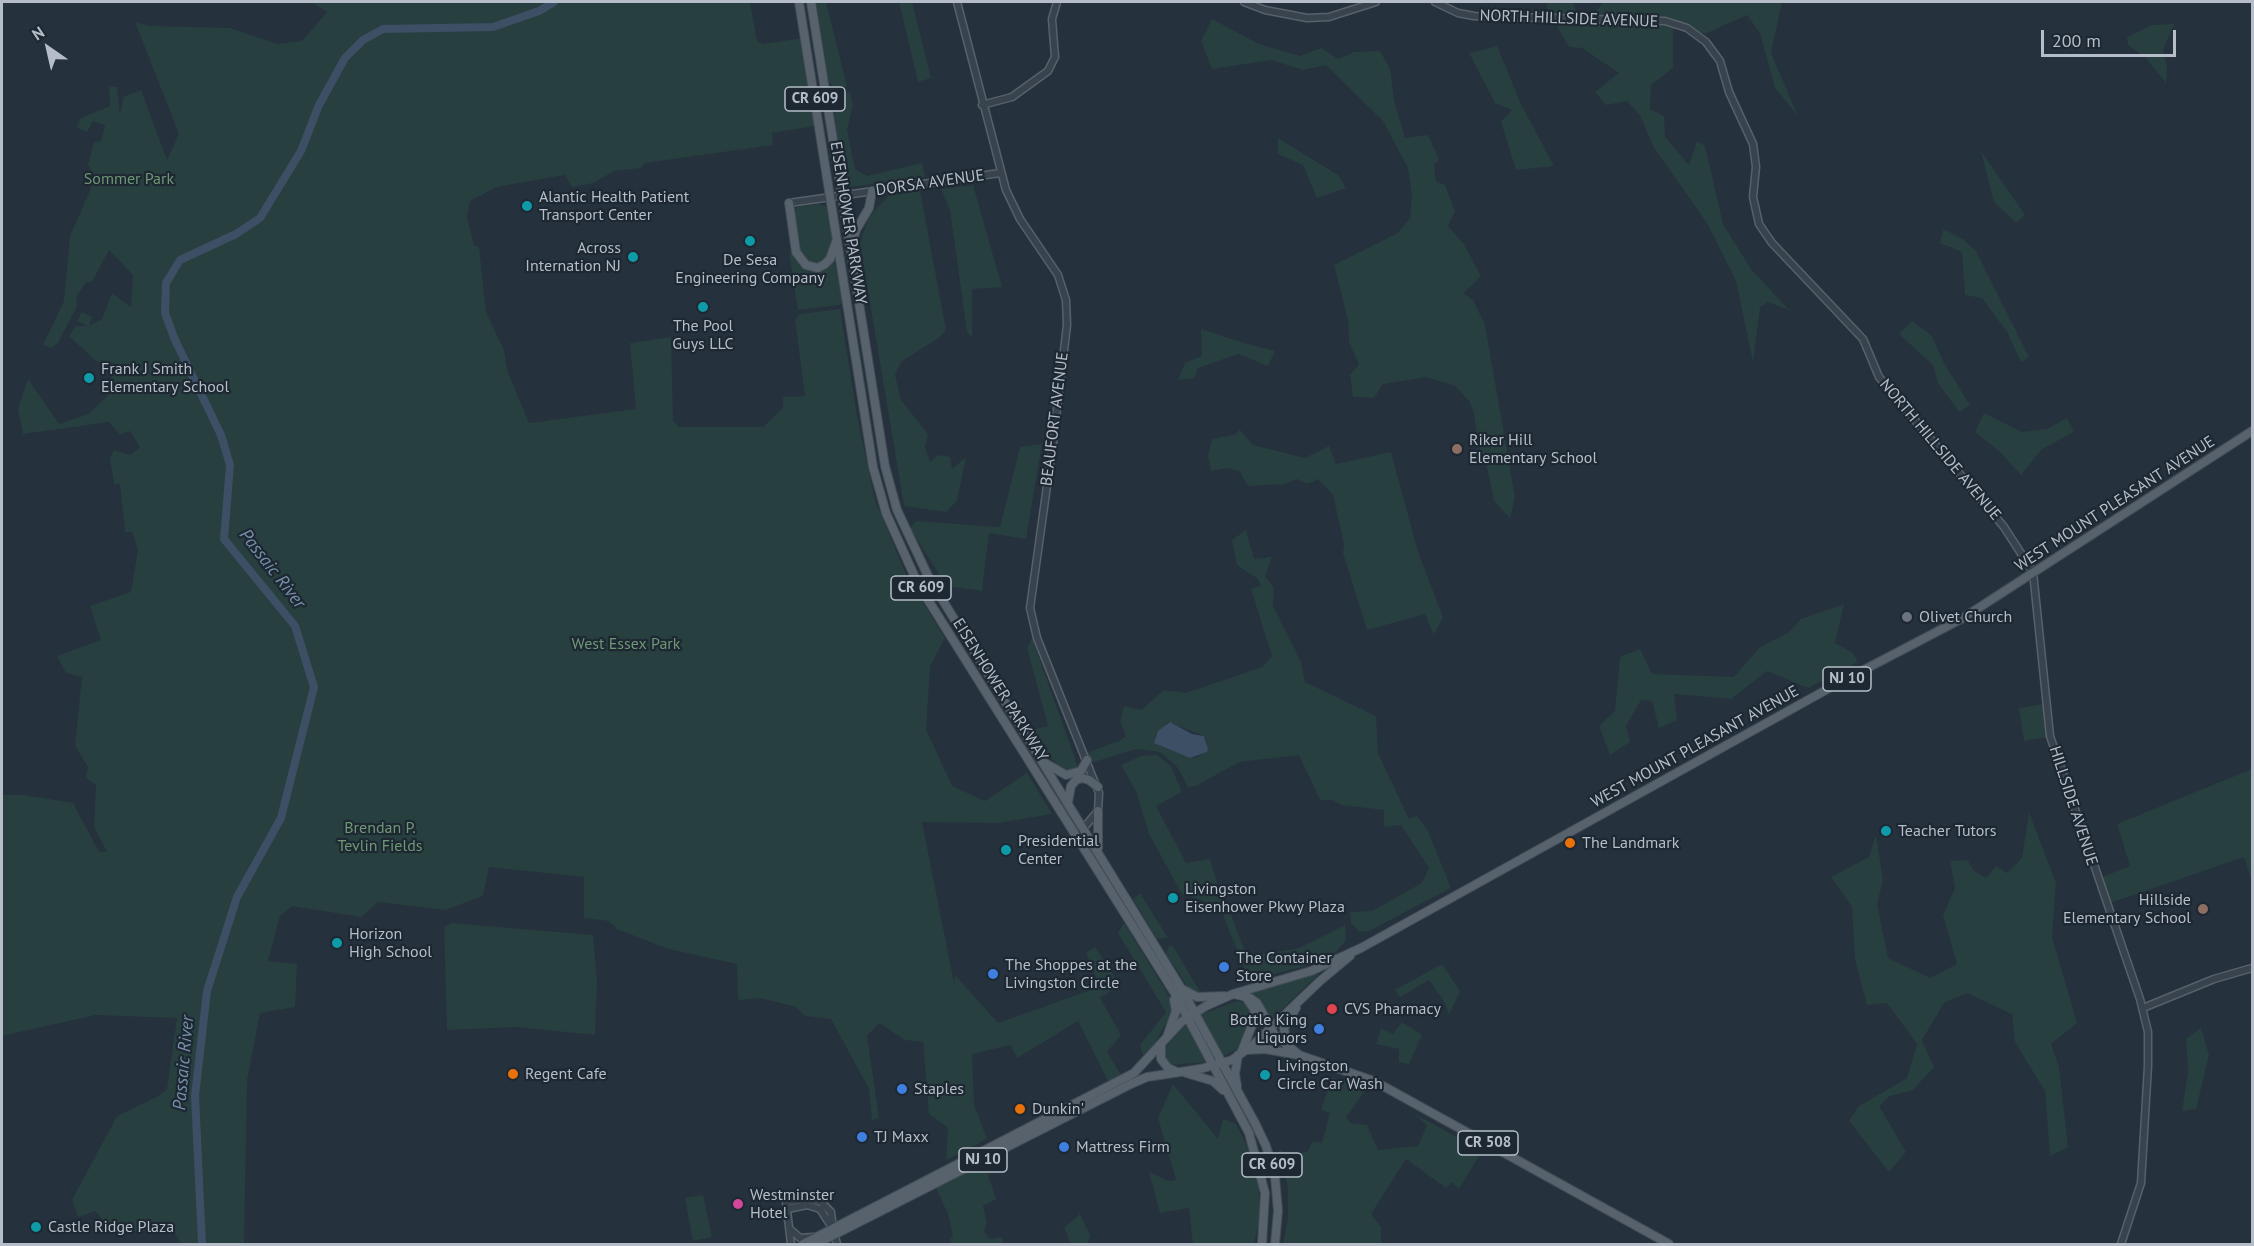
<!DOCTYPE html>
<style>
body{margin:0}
#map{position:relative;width:2254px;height:1246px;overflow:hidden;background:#25313d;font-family:"PT Sans",sans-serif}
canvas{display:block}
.frame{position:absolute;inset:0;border:3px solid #b5bec8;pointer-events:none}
.north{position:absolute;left:18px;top:18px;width:60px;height:60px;-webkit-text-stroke:4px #1e2832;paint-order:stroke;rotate:326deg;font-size:16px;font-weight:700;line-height:24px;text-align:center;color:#b5bec8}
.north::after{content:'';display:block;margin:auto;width:21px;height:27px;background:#b5bec8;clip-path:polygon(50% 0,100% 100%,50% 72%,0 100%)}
.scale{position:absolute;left:2041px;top:30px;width:135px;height:27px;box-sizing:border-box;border:3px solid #b5bec8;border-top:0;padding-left:8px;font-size:18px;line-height:21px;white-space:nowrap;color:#b5bec8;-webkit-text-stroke:4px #1e2832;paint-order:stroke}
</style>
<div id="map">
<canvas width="2254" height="1246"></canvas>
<div class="frame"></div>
<div class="north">N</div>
<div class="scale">200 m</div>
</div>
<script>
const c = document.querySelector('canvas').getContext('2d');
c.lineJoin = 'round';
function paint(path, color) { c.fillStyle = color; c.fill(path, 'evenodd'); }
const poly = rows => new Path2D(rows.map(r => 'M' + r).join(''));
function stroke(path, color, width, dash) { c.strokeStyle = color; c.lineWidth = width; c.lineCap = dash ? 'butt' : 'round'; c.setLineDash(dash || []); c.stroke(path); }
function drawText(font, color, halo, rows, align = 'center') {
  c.font = font + ' "PT Sans",sans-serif'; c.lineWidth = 4.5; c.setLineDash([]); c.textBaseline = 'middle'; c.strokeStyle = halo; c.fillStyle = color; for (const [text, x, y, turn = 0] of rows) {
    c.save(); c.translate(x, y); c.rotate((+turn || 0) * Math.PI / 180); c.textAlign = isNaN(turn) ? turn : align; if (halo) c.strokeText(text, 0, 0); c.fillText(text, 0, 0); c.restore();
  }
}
paint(poly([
 [312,2,750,2,757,41,763,44,803,38,815,126,772,133,773,145,645,163,641,168,614,171,593,183,572,187,565,175,541,179,497,187,470,201,467,217,474,245,479,247,486,312,504,350,507,370,529,423,636,409,630,343,671,337,673,421,679,427,763,427,783,408,783,397,805,396,795,320,800,314,840,309,857,416,875,500,907,577,945,638,930,666,926,729,952,786,985,801,1027,773,1052,814,997,823,922,822,954,983,955,975,998,1023,1091,990,1098,982,1086,953,1095,947,1120,985,1100,998,1121,1035,1107,1052,1121,1075,1108,1081,1078,1021,1017,1058,1011,1045,972,1054,974,1104,987,1139,946,1160,948,1128,929,1114,923,1042,905,1040,879,1023,867,1036,879,1118,872,1120,869,1089,831,1019,805,1016,796,1007,760,998,738,1000,737,964,668,949,617,929,609,921,584,918,584,877,489,867,483,896,445,910,378,902,361,917,292,906,280,916,268,961,297,964,295,1007,260,1013,247,1080,244,1244,181,1244,174,1232,112,1230,95,1211,78,1217,72,1200,117,1116,159,1096,167,1089,177,1018,95,1015,2,1036,2,795,24,795,73,803,99,852,107,852,94,827,96,785,86,778,88,767,75,746,82,677,66,673,57,656,101,640,90,606,131,592,138,550,132,532,125,532,120,484,114,484,110,458,114,450,130,455,140,447,130,431,120,435,109,422,23,434,18,409,28,379,59,424,89,414,108,395,113,366,96,361,69,336,76,326,87,326,77,321,82,312,92,317,89,326,102,319,112,293,131,307,133,275,109,250,92,282,86,282,76,297,77,306,58,343,51,348,43,345,64,301,70,236,95,179,88,164,94,143,101,141,105,125,93,121,87,132,76,127,81,118,110,106,109,86,117,87,120,115,123,97,141,90,167,160,179,134,135,22,151,26,230,28,277,44,302,41,327,12],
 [816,2,826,2,847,87,835,87,829,83],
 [899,2,912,2,931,78,918,82],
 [1546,2,1573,2,1578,19,1588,19,1604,2,1782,2,1771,53,1798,116,1775,88,1760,33,1747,15,1705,34,1673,21,1673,68,1651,85,1650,109,1664,116,1665,137,1689,165,1697,141,1705,146,1723,224,1751,269,1789,310,1768,302,1760,307,1753,362,1736,281,1707,223,1654,148,1640,115,1627,101,1606,105,1595,92,1619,73,1582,48,1569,47,1548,10],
 [1212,19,1259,44,1300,56,1321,48,1338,59,1354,52,1380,51,1390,69,1394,100,1405,138,1428,135,1439,159,1434,165,1436,181,1445,185,1455,211,1448,226,1463,243,1481,276,1464,293,1473,300,1485,325,1515,497,1510,518,1494,501,1488,471,1479,447,1474,414,1470,402,1455,386,1426,377,1383,384,1374,398,1353,397,1350,375,1359,364,1349,342,1348,320,1334,265,1398,233,1410,218,1412,196,1408,168,1383,121,1326,65,1303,70,1271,60,1212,69,1201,41],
 [2174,24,2163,50,2167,67,2166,83,2146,58,2128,45,2127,37,2152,25],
 [1497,46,1521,104,1554,166,1516,170,1501,122,1512,110,1495,103,1469,53],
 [850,92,853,105,847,130,855,169,867,176,922,163,925,177,850,187,843,183,833,103,836,96],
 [1278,138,1338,175,1346,188,1317,198,1303,165,1278,154],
 [1981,151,2025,215,2016,223,1994,202],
 [973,185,1002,287,972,289,972,338,967,332,950,210,941,189],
 [920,191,946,330,940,337,901,362,895,375,901,400,928,434,925,447,930,462,938,455,950,457,952,469,966,457,957,501,946,512,904,506,860,243,869,217,889,195],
 [819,204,827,207,832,238,830,252,823,262,814,265,804,261,797,248,792,213,797,207],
 [1943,229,1963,239,1976,251,2029,357,2021,362,2007,332,1982,298,1965,295,1962,252,1940,243],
 [789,252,806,270,821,271,834,260,843,301,840,305,798,310],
 [1912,321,1932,336,1944,363,1970,405,1959,412,1938,383,1933,365,1899,334],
 [1201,329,1244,343,1275,351,1268,366,1238,354,1198,368,1194,378,1178,380,1185,363,1202,356],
 [1984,413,2022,432,2047,429,2067,418,2074,432,2042,449,2021,475,1999,451,1975,432],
 [1240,430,1253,445,1305,458,1329,446,1336,464,1391,452,1418,552,1443,617,1434,635,1425,614,1367,630,1343,553,1344,544,1333,495,1318,479,1307,484,1297,479,1285,484,1248,486,1240,472,1229,468,1211,471,1208,456,1212,439,1234,435],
 [1042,444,1026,539,989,533,982,591,947,586,910,529,916,521,1000,527,1020,447],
 [1246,530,1254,559,1272,557,1265,576,1274,588,1273,606,1301,662,1305,682,1376,716,1378,753,1409,819,1417,816,1428,831,1451,888,1369,931,1359,932,1351,923,1350,912,1372,911,1422,883,1429,868,1401,825,1384,827,1384,810,1342,805,1332,800,1320,800,1299,755,1239,762,1196,786,1188,787,1178,768,1160,752,1136,749,1091,763,1087,753,1119,741,1126,736,1120,721,1124,706,1141,710,1164,690,1186,693,1262,667,1272,656,1251,589,1261,586,1258,579,1237,565,1232,540],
 [1168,722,1202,735,1206,739,1207,752,1194,758,1161,746,1155,736],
 [1844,604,1835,643,1853,653,1858,662,1808,688,1767,671,1731,699,1674,694,1677,720,1659,728,1652,701,1641,700,1626,726,1630,742,1610,755,1599,726,1615,711,1620,657,1640,649,1652,674,1734,677,1759,648,1789,632,1801,619],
 [1032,638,1079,770,1060,769,1028,731,1048,726,1027,648],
 [2043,704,2048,737,2024,741,2019,708],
 [1157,755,1171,766,1182,792,1156,806,1186,863,1210,859,1224,907,1216,913,1202,900,1182,894,1149,834,1136,791,1121,765,1141,756],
 [2252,769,2252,881,2244,857,2110,903,2100,878,2130,866,2117,824],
 [2029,812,2056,883,2052,937,2077,1023,2051,1044,2059,1067,2068,1147,2050,1156,2045,1091,2015,1042,2012,1014,1967,993,1944,1003,1922,1040,1934,1067,1913,1090,1890,1096,1879,1106,1906,1152,1889,1172,1849,1121,1859,1106,1907,1078,1917,1044,1887,1003,1867,1005,1855,960,1852,907,1831,877,1869,857,1876,835,1883,880,1877,904,1888,958,1930,978,1957,964,1943,915,1955,888,1950,861,1968,860,1973,870,1986,878,1996,866,2007,873,2022,858],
 [1140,893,1168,938,1157,939,1133,899],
 [1230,913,1247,956,1297,949,1345,925,1346,940,1337,951,1310,965,1249,980,1223,915],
 [452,923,593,935,597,981,595,1035,516,1027,447,1030,444,927],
 [1124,923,1174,1004,1172,1014,1154,1044,1143,1055,1140,1045,1166,1012,1118,933],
 [1172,945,1203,996,1190,990,1166,954,1168,947],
 [1442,964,1460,991,1449,1015,1445,1003,1429,980,1400,997,1395,990],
 [1321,972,1271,1020,1262,1002,1250,993],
 [1237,1001,1247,1004,1253,1016,1237,1049,1223,1056,1200,1015],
 [1402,1022,1422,1035,1409,1064,1399,1062,1399,1049,1376,1044,1381,1028,1393,1034],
 [1186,1023,1206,1062,1172,1065,1165,1059,1164,1049],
 [2201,1028,2209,1055,2196,1109,2182,1111,2188,1072,2186,1039],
 [1332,1077,1366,1089,1346,1118,1351,1123,1367,1125,1378,1150,1418,1146,1427,1125,1413,1113,1482,1151,1459,1189,1452,1182,1446,1188,1406,1159,1371,1214,1381,1227,1381,1244,1283,1244,1288,1218,1288,1188,1279,1149,1291,1156,1308,1151,1313,1141,1322,1143,1330,1113,1321,1110],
 [1173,1084,1218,1139,1223,1119,1236,1124,1243,1137,1253,1161,1259,1188,1259,1222,1254,1244,1193,1244,1189,1208,1160,1213,1149,1172,1168,1181,1176,1180,1158,1118],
 [984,1163,996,1199,983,1206,987,1223,984,1232,990,1239,1002,1237,1003,1244,951,1244,950,1238,953,1236,948,1214,936,1188],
 [703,1195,712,1237,693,1241,685,1198],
 [1080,1214,1090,1235,1088,1244,1071,1244,1064,1228]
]), '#283f3f');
paint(poly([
 [1170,722,1192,734,1204,736,1208,749,1207,752,1190,758,1154,743,1158,731]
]), '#3c4f65');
stroke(poly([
 [202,1244,195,1096,207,991,237,897,281,818,314,687,295,626,224,539,230,465,221,435,175,340,165,313,166,283,180,260,236,234,260,218,301,151,319,105,345,58,363,40,383,29,493,27,539,11,554,2]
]), '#3c4f65', 8);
const tertiary = poly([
 [957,2,1006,190,1020,219,1058,275,1066,300,1067,325,1053,443,1030,608,1037,638,1099,793,1098,811,1081,831],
 [1244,2,1265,10,1307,18,1329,17,1376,2],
 [1435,2,1458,13,1474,16,1665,21,1687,28,1706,42,1720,61,1729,92,1753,144,1756,167,1753,197,1759,224,1772,243,1863,339,1879,377,2004,527,2033,572,2050,736,2140,999,2148,1032,2148,1066,2141,1183,2121,1244],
 [982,105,1012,97,1048,71,1055,57,1052,19,1057,2],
 [789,203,1000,173],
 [2143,1008,2214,979,2252,968],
 [787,1209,807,1205,820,1209,833,1229,837,1244],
 [791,1230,800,1238,813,1237],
 [791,1244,786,1202,808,1199,821,1202,831,1212,833,1229]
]);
const primary = poly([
 [799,2,873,467,886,513,918,584,1174,992,1249,1133,1265,1193,1262,1244],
 [811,2,885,466,897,510,929,578,1181,988,1255,1123,1266,1146,1275,1177,1278,1211,1275,1244],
 [789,203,796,252,806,265,818,268,825,264,830,259,836,242],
 [852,244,856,230,869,208,872,191],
 [1045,763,1066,775,1081,771,1087,760],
 [1068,802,1071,786,1076,780,1082,778,1089,780,1098,787],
 [1098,811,1098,848],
 [1182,989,1197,997,1224,996],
 [1234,994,1250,998,1257,1003,1274,1034,1298,1054],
 [1168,1034,1176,1011,1174,1000],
 [1161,1046,1161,1059,1168,1068,1175,1071],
 [1287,1046,1284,1028,1296,1008],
 [1246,1050,1265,1049,1299,1055,1374,1081,1669,1244],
 [1241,1053,1255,1018,1254,1009,1247,999],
 [1186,1073,1213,1081,1223,1090],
 [1237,1086,1235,1074,1238,1055],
 [803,1244,1134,1073,1181,1022,1206,1006,1233,994,1311,971,1361,948,1835,685,1963,618,2252,431],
 [816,1244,1131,1084,1147,1077,1200,1069,1232,1060,1253,1045,1320,981,1350,956]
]);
stroke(tertiary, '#57616b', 9);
stroke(primary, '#424c56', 10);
stroke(tertiary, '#39434d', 6);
stroke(primary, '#57626d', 8);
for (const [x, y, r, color] of [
 [527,206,6,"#0f9aa8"],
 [750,241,6,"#0f9aa8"],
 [633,257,6,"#0f9aa8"],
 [703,307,6,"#0f9aa8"],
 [89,378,6,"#0f9aa8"],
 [1457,449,6,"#8d6e63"],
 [1907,617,6,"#6b7280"],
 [1886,831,6,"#0f9aa8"],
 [1570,843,6,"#e8710a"],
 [1006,850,6,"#0f9aa8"],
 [1173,898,6,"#0f9aa8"],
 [2203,909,6,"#8d6e63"],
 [337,943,6,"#0f9aa8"],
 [1224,967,6,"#3f7fe0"],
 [993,974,6,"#3f7fe0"],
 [1332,1009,6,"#e0444e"],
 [1319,1029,6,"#3f7fe0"],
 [513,1074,6,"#e8710a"],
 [1265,1075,6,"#0f9aa8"],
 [902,1089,6,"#3f7fe0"],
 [1020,1109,6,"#e8710a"],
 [862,1137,6,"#3f7fe0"],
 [1064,1147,6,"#3f7fe0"],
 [738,1204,6,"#d1479c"],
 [36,1227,6,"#0f9aa8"]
]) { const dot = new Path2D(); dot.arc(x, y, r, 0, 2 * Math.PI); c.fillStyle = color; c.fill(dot); stroke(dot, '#1e2832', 2); }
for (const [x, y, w] of [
 [815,99,60],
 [921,588,60],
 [1847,679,48],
 [1488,1143,60],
 [983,1160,48],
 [1272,1165,60]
]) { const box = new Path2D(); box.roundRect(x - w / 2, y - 12, w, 24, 4.5); c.fillStyle = '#1e2832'; c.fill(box); stroke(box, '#b5bec8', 1.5); }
drawText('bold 15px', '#b5bec8', null, [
 ["CR 609",815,99],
 ["CR 609",921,588],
 ["NJ 10",1847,679],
 ["CR 508",1488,1143],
 ["NJ 10",983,1160],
 ["CR 609",1272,1165]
]);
drawText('16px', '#b5bec8', '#1e2832', [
 ["NORTH HILLSIDE AVENUE",1569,19,2],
 ["DORSA AVENUE",930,183,-8],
 ["EISENHOWER PARKWAY",848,223,81],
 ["BEAUFORT AVENUE",1055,419,-83],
 ["NORTH HILLSIDE AVENUE",1940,450,50],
 ["WEST MOUNT PLEASANT AVENUE",2115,504,-33],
 ["EISENHOWER PARKWAY",1000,690,58],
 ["WEST MOUNT PLEASANT AVENUE",1695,747,-29],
 ["HILLSIDE AVENUE",2073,806,72]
]);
drawText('16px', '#6e9875', '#1e2832', [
 ["Sommer Park",129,179],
 ["West Essex Park",626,644],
 ["Brendan P.",380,828],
 ["Tevlin Fields",380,846]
]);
drawText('16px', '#b5bec8', '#1e2832', [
 ["Alantic Health Patient",539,197],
 ["Transport Center",539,215],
 ["Across",621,248,"right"],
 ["Internation NJ",621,266,"right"],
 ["De Sesa",750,260,"center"],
 ["Engineering Company",750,278,"center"],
 ["The Pool",703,326,"center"],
 ["Guys LLC",703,344,"center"],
 ["Frank J Smith",101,369],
 ["Elementary School",101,387],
 ["Riker Hill",1469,440],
 ["Elementary School",1469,458],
 ["Olivet Church",1919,617],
 ["Teacher Tutors",1898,831],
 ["Presidential",1018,841],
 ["Center",1018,859],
 ["The Landmark",1582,843],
 ["Livingston",1185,889],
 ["Eisenhower Pkwy Plaza",1185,907],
 ["Hillside",2191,900,"right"],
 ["Elementary School",2191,918,"right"],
 ["Horizon",349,934],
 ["High School",349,952],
 ["The Container",1236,958],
 ["Store",1236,976],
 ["The Shoppes at the",1005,965],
 ["Livingston Circle",1005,983],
 ["CVS Pharmacy",1344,1009],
 ["Bottle King",1307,1020,"right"],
 ["Liquors",1307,1038,"right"],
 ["Livingston",1277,1066],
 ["Circle Car Wash",1277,1084],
 ["Regent Cafe",525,1074],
 ["Staples",914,1089],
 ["Dunkin'",1032,1109],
 ["TJ Maxx",874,1137],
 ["Mattress Firm",1076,1147],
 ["Westminster",750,1195],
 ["Hotel",750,1213],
 ["Castle Ridge Plaza",48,1227]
], 'left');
drawText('italic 18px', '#7790aa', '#1e2832', [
 ["Passaic River",272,569,52],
 ["Passaic River",184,1063,-85]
]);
</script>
